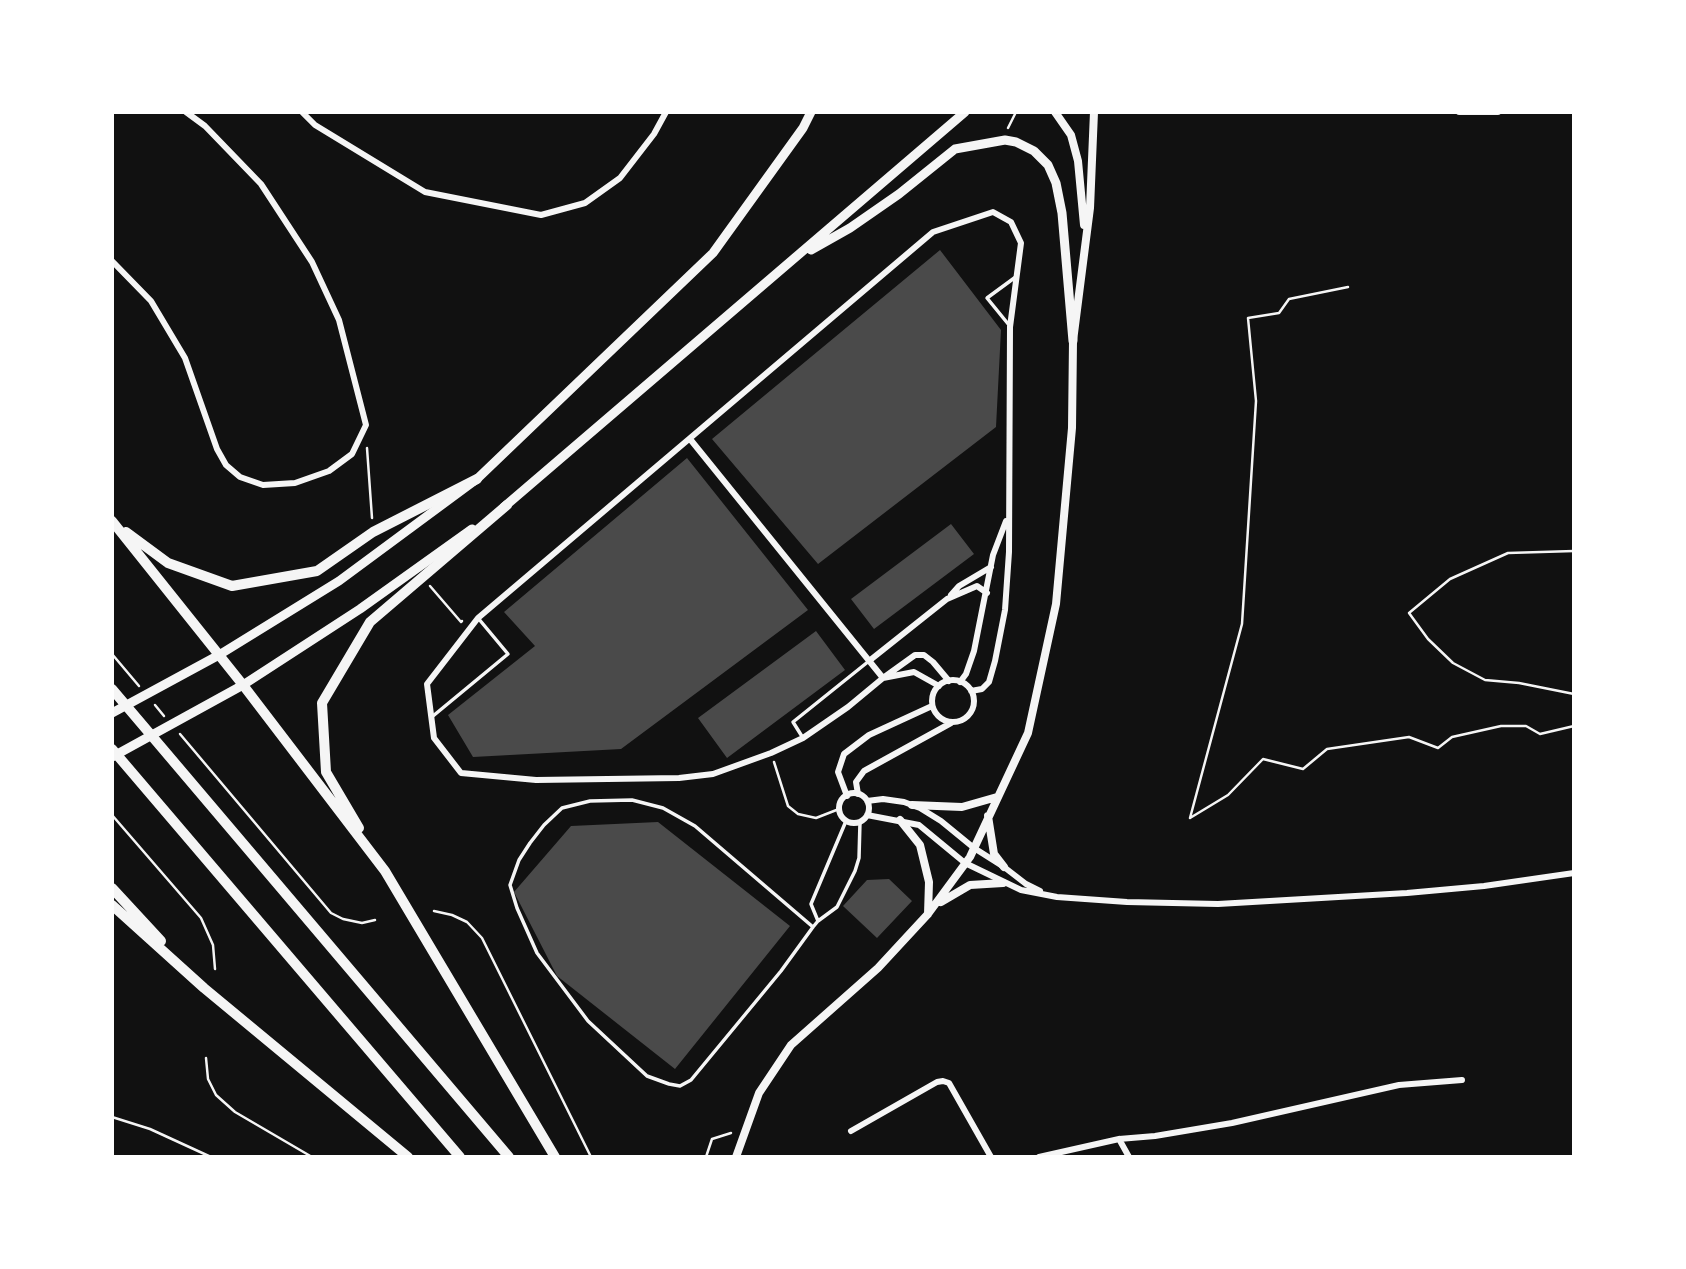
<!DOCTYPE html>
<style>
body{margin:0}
#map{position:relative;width:1686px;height:1269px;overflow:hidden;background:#111;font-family:"Times New Roman",serif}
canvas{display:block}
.frame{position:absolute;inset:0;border:114px solid #fff;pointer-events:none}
</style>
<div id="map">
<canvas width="1686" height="1269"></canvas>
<div class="frame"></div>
</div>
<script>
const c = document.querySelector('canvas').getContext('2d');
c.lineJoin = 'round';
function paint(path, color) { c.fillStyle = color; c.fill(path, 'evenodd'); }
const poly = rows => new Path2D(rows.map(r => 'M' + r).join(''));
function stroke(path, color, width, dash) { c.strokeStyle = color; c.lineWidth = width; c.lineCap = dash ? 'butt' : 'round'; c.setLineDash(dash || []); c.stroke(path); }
paint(poly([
 [940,250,1001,330,996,427,818,564,712,439],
 [687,458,808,610,621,749,473,757,448,715,535,646,504,612],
 [951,524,974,554,874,629,851,599],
 [816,631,845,670,727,758,698,718],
 [658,822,790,926,675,1069,557,976,514,892,571,826],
 [889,879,912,901,877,938,843,906,867,880]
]), '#4a4a4a');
stroke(poly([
 [1008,128,1016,112],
 [1348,287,1289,299,1279,313,1248,318,1256,401,1242,624,1190,818,1228,795,1263,759,1303,769,1327,749,1409,737,1438,748,1452,737,1501,726,1526,726,1540,734,1574,726],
 [367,448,372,518],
 [1574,551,1508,553,1450,579,1409,613,1428,639,1453,663,1485,680,1519,683,1574,694],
 [430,586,461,622,462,621],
 [112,654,139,686],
 [155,705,164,716],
 [180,734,331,913,343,919,362,923,375,920],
 [774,762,788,806,798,814,816,818,839,809],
 [112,815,201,918,213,945,215,969],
 [434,911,452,915,467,922,482,938,591,1157],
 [206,1058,208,1079,216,1095,235,1112,312,1157],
 [112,1117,150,1129,211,1157],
 [706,1157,712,1139,731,1133]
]), '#f5f5f5', 2.5);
stroke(poly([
 [1009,325,987,298,1017,276],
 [433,716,508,654,478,618],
 [803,738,793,722,869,661],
 [846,821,811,904,818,921,837,907,855,871,859,858,860,822],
 [813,927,695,826,663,808,632,800,590,801,562,808,544,825,530,843,519,860,510,885,517,908,537,953,588,1021,647,1076,669,1084,680,1086,691,1080,781,971,813,927,818,921]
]), '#f5f5f5', 3.5);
stroke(poly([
 [302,112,315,125,425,192,541,215,585,203,620,178,654,134,666,112],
 [1459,112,1498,112],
 [112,261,151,301,185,358,217,449,226,465,240,477,263,485,295,483,329,471,352,454,366,425,339,320,312,262,261,184,205,126,186,112],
 [690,439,883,678,915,655,924,655,933,662,949,681],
 [951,595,959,586,991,567],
 [869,661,947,599,977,586,987,593],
 '932 701a21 21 0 1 1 42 0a21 21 0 1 1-42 0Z',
 [960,682,966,674,974,651,993,555,1006,521],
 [939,686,914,672,883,678,848,707,803,738,771,753,713,774,679,778,536,780,461,773,434,738,427,684,478,618,933,232,993,212,1011,222,1021,243,1010,327,1009,552,1005,610,995,661,989,682,982,689,971,691],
 '839 808a15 15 0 1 1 30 0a15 15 0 1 1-30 0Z',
 [858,794,856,782,864,771,951,723],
 [847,796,838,772,844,754,869,735,932,706],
 [867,801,883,799,904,802,920,808,941,821,974,848,1004,867,1026,884,1040,891],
 [867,815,919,825,965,863,1021,890,1057,897,1127,902,1218,904,1407,893,1484,886,1574,873],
 [851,1131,937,1082,943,1081,949,1083,991,1157],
 [1119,1139,1129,1157],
 [1039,1157,1119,1139,1155,1136,1232,1123,1399,1085,1462,1080]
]), '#f5f5f5', 6);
stroke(poly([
 [1055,112,1071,135,1078,161,1084,225],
 [912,805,962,807,997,797],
 [988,816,994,854,1004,867],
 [900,820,920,845,929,882,928,914],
 [941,902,970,885,1003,883],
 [736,1157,759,1093,791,1045,878,968,928,914,970,857,1028,733,1056,604,1072,428,1073,341,1090,208,1094,112]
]), '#f5f5f5', 8);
stroke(poly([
 [811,250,850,228,899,194,955,149,1005,140,1016,142,1034,151,1048,165,1056,183,1062,213,1073,341],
 [504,507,965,112],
 [112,713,219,655,339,581,477,479,713,253,803,128,811,112],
 [112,757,243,685,360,609,472,529]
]), '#f5f5f5', 9);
stroke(poly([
 [112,521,243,685,385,871,555,1157],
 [126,532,168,563,232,586,317,571,373,532,477,479],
 [112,689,509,1157],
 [112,749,460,1157],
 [359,828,326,772,322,703,370,622,507,505],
 [112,888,161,941],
 [112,905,204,988,408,1157]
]), '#f5f5f5', 10);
</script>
